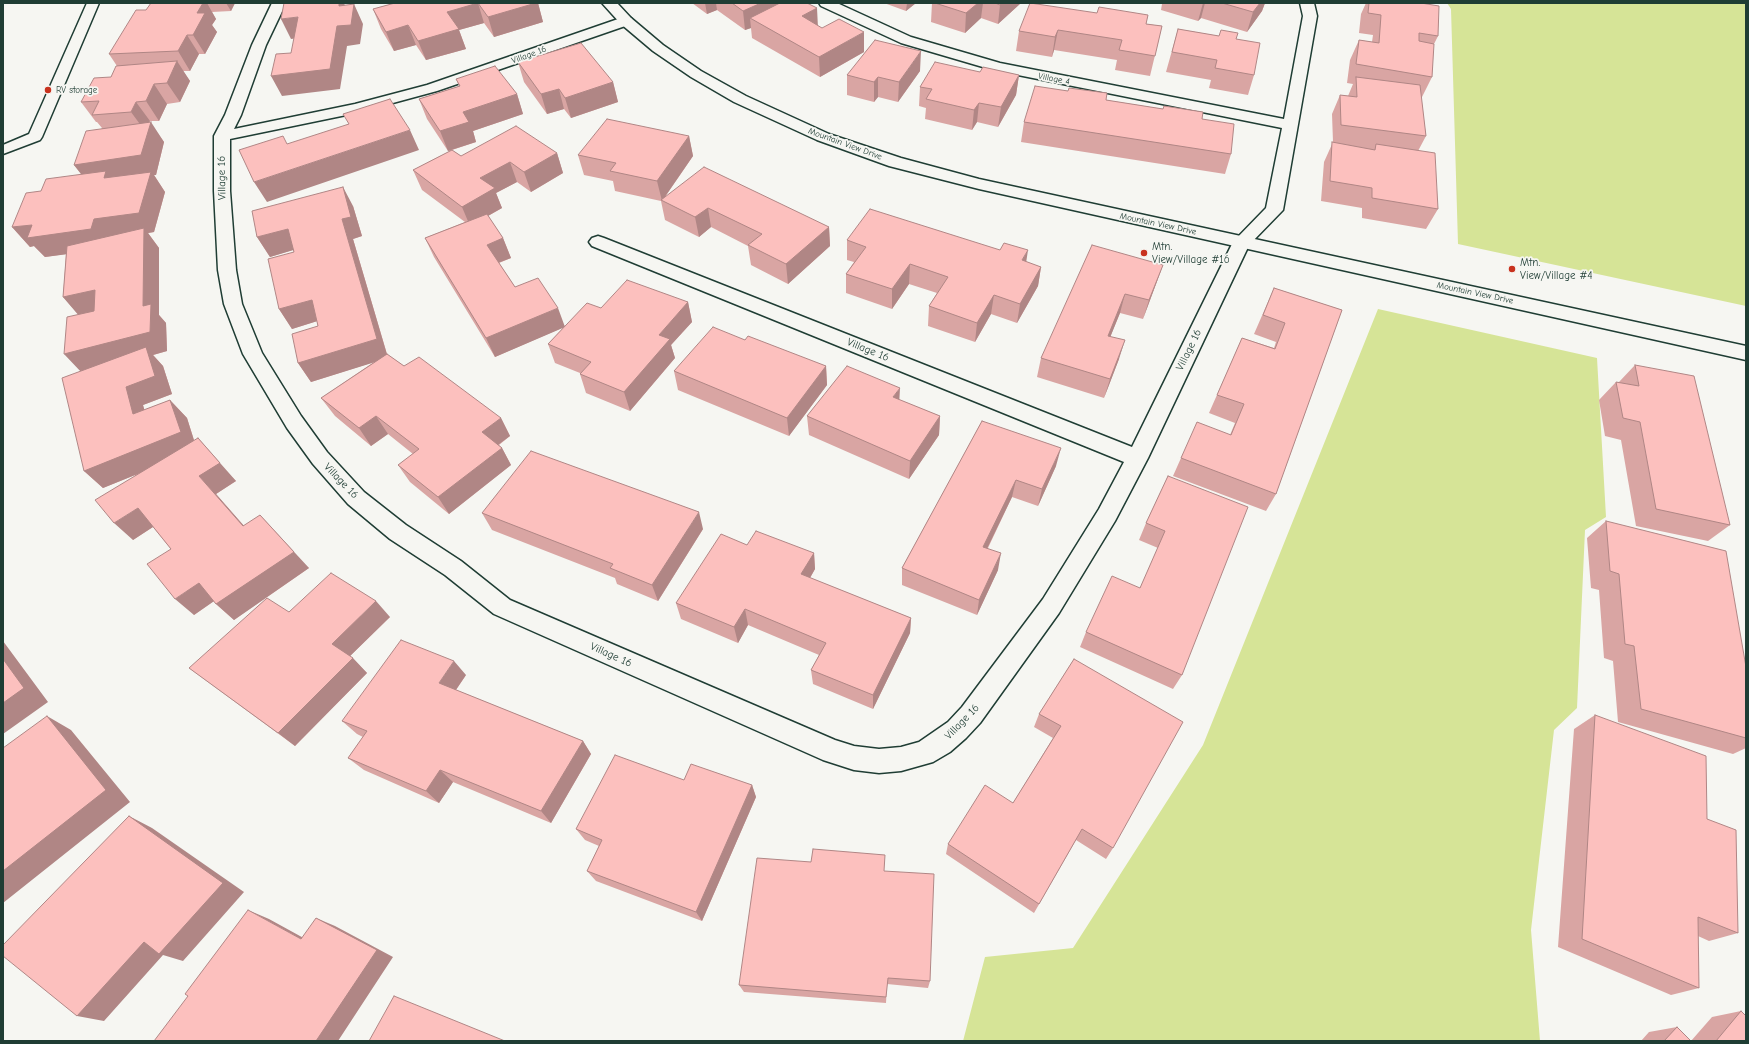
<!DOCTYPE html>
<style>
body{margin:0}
#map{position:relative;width:1749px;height:1044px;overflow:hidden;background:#f6f6f2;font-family:"Comic Neue",sans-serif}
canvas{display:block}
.frame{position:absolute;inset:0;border:4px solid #1f3d34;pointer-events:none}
</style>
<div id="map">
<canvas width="1749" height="1044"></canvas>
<div class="frame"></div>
</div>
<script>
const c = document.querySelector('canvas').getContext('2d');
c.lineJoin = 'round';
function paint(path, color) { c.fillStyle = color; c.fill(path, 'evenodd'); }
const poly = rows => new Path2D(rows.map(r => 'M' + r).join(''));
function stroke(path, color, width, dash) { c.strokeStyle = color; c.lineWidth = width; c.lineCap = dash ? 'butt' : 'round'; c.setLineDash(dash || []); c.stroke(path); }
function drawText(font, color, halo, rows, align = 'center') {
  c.font = font + ' "Comic Neue",sans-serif'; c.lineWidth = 3.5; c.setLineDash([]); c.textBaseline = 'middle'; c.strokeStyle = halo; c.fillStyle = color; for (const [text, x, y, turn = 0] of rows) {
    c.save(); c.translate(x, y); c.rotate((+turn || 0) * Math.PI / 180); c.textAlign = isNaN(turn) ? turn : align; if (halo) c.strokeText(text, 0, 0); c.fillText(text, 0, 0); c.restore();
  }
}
paint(poly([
 [1447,3,1746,3,1746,306,1458,244,1451,9],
 [1378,309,1597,358,1606,517,1585,530,1577,708,1554,730,1531,930,1540,1041,963,1041,985,957,1073,948,1203,745]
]), '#d6e497');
const lane = poly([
 [87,3,99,3,42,137,40,140,3,154,3,145,29,134,87,3]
]);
const street = poly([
 [272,3,286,3,266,45,241,115,234,129,355,104,427,85,621,18,631,18,633,21,631,24,437,91,356,113,230,139,230,191,236,270,242,304,262,353,301,416,327,452,364,492,406,525,461,561,510,600,835,740,854,746,879,749,901,747,919,742,948,722,962,707,1043,599,1099,509,1124,462,592,246,589,242,592,238,598,236,604,238,1132,447,1233,242,1266,208,1282,128,993,70,901,43,821,6,819,3,837,3,911,37,1000,63,1284,119,1303,16,1300,3,1314,3,1317,16,1283,210,1249,245,1148,458,1115,521,1059,613,980,723,966,738,950,752,933,762,901,771,879,773,854,770,823,760,494,614,445,575,390,539,348,504,313,464,287,428,243,354,224,304,218,270,214,191,214,136,225,115,252,45,272,3]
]);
const secondary = poly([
 [602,3,617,3,631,18,663,45,701,71,746,96,829,134,901,158,979,179,1746,346,1746,360,979,189,889,166,817,140,734,102,691,77,653,51,621,24,602,3]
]);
stroke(lane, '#1f3d34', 3);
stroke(street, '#1f3d34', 3);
stroke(secondary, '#1f3d34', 3);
paint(lane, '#f6f6f2');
paint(street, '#f6f6f2');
paint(secondary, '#f6f6f2');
paint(poly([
 [151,3,235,3,231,11,212,12,216,19,212,25,217,32,205,54,199,54,190,71,183,71,190,81,180,102,167,104,159,121,150,121,149,122,164,142,156,175,154,175,165,192,154,232,148,233,159,248,159,315,166,323,167,351,153,355,163,366,172,394,143,405,144,410,170,400,187,418,194,440,236,481,216,494,244,526,309,568,234,620,216,604,214,601,194,615,171,549,153,527,133,540,135,475,103,488,84,471,79,315,63,297,66,254,45,257,34,246,30,247,12,227,41,191,81,174,74,165,102,128,97,122,96,122,81,102,111,77,117,66,109,54,146,10],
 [395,3,538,3,543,22,494,37,484,23,459,30,466,49,426,60,416,45,394,51,381,29,373,9],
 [692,3,807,3,818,26,864,52,820,77,752,38,751,28,745,30,717,10,707,14],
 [884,3,916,3,906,11],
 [932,3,1021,3,998,24,981,18,965,33,931,22],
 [1159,3,1265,3,1262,11,1247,32,1201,18,1198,21,1161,10,1162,4],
 [1366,3,1422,3,1438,36,1433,46,1432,77,1422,97,1421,97,1426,136,1418,151,1438,209,1426,229,1362,218,1362,208,1321,201,1324,162,1333,142,1332,114,1340,95,1348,96,1353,84,1347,83,1350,60,1359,40,1372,42,1373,35,1359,33,1361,14],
 [1097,13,1148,15,1146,24,1162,26,1150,76,1115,70,1117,60,1054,50,1052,57,1016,51,1019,31],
 [1178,29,1236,39,1254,75,1248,95,1209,88,1211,80,1166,72],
 [518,62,613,82,618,102,571,118,564,109,547,114,524,82],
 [920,71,898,102,878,97,874,102,847,95,847,75],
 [980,72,1019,75,1016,95,998,127,977,122,972,130,925,119,926,108,919,106,920,87],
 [456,79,517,94,523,114,473,131,476,142,452,150,461,156,557,153,563,173,531,192,517,182,496,193,502,208,488,216,503,238,511,258,499,263,515,287,565,326,601,308,688,302,692,322,671,345,675,358,630,411,586,393,580,374,580,373,555,363,548,344,564,327,495,357,434,257,425,238,465,222,422,190,413,170,450,151,448,151,427,119,419,99,459,86],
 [1106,100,1163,109,1164,106,1202,119,1231,154,1225,174,1021,142,1024,122],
 [689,136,693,156,665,197,829,227,830,246,788,284,751,265,748,246,711,227,699,237,665,220,661,201,615,191,613,181,584,175,578,155],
 [353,206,362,236,353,239,387,354,404,366,501,418,510,436,499,445,502,448,511,465,449,514,410,482,398,465,413,454,388,434,371,446,335,416,321,398,374,362,311,382,298,363,318,326,317,321,292,329,279,309,294,252,293,250,270,257,257,237],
 [847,240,1026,262,1041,267,1038,286,1017,323,991,314,975,342,928,326,929,306,937,293,909,284,892,309,846,293,846,274,854,262,847,260],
 [1163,265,1156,284,1143,319,1120,313,1110,337,1119,359,1104,398,1037,377,1041,358],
 [1274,288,1342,310,1276,494,1266,511,1173,476,1181,458,1230,435,1235,423,1209,413,1242,338,1274,348,1276,342,1254,334],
 [745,340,826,366,827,385,789,436,678,390,674,371],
 [1635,365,1730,525,1708,541,1636,526,1621,440,1605,436,1599,400,1616,382,1619,382],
 [900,400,940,416,939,435,909,479,809,435,807,416],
 [982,421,1056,466,1038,506,1012,497,988,548,998,570,977,615,902,585,902,568],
 [1168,476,1182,675,1173,689,1080,647,1086,632,1140,588,1158,548,1139,540,1146,523],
 [482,513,703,529,658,601,617,584,615,578,492,530],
 [1606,521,1746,667,1746,748,1733,754,1618,722,1613,661,1604,658,1599,590,1591,588,1587,538],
 [747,545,814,553,815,569,810,578,911,618,910,633,873,709,813,684,811,670,819,655,748,625,738,643,681,619,676,603],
 [289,612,390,617,350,656,367,673,295,746,189,668],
 [1074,659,1113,848,1106,859,1076,840,1034,913,946,854,948,844,1013,803,1053,738,1034,727,1039,714],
 [466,675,456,690,583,741,591,754,551,823,453,782,439,803,364,770,348,758,363,737,357,734,342,721],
 [1595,715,1707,819,1738,933,1709,941,1698,936,1699,988,1671,995,1558,947,1574,729],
 [684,780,752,785,756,797,702,921,596,881,587,871,599,846,585,840,576,829],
 [884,871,930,981,928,988,887,984,886,1003,744,992,739,985],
 [1741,1011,1746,1041,1641,1041,1649,1032,1677,1027,1691,1041,1712,1017]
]), '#d9a5a3');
paint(poly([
 [203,3,207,3,216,19,212,25,217,32,205,54,193,35,197,13],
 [226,3,235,3,231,11],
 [339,3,344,3,349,16,354,4,363,24,360,44,347,46,340,89,282,96,271,76,339,6],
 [478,3,484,23,459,30,466,49,426,60,418,41,447,12],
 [536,3,538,3,543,22,494,37,488,17],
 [705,3,716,3,717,10,707,14],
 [761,3,793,3,750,18,751,28,745,30,743,11],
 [907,3,916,3,906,11],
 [978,3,983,3,981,18,965,33,966,13],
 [1002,3,1021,3,998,24,1000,5],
 [1203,3,1205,3,1201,18,1198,21],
 [1260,3,1265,3,1262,11,1247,32,1253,12],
 [817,8,818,28,802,16],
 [298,17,308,37,291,39,281,19],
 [408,25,416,45,394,51,386,32],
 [1058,30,1054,50,1052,57,1055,37],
 [864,32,864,52,820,77,819,57],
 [187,35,199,54,190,71,178,51],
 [921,51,920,71,898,102,899,82],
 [177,61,190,81,180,102,167,83],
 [1019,75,1016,95,998,127,1001,107],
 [878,77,878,97,874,102,874,82],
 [613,82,618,102,571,118,565,98],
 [154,84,167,104,159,121,146,101],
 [559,89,564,109,547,114,541,94],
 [517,94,523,114,473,131,476,142,448,151,440,131,463,112],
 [136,102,150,121,145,131,131,112],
 [979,103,977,122,972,130,974,110],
 [151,122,164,142,156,175,154,175,165,192,154,232,148,233,159,248,159,315,166,323,167,351,153,355,163,366,172,394,143,405,151,432,82,373,64,354,143,306,107,249,45,257,34,246,30,247,12,227,32,225,94,219,89,184,74,165],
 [410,130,419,150,267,202,254,182],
 [689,136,693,156,662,201,657,181],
 [557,153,563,173,531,192,524,172],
 [510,162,517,182,496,193,502,208,470,226,462,207,480,178],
 [343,187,353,206,362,236,353,239,388,358,311,382,298,363,377,339,342,219],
 [708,208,711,227,699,237,695,217],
 [829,227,830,246,788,284,786,264],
 [288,229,300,248,270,257,257,237],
 [503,238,511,258,495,264,487,245],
 [1028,250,1025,270,1022,260],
 [910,264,909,284,892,309,892,289],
 [1163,265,1156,284,1143,319,1149,300],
 [1041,267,1038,286,1017,323,1020,304],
 [95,290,112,309,80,317,63,297],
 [1125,294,1120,313,1103,355,1108,336],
 [994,295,991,314,975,342,977,323],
 [312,300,324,319,292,329,279,309],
 [688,302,692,322,671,345,675,358,630,411,624,392,659,335],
 [558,308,565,327,495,357,486,338],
 [1125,340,1119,359,1104,398,1110,379],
 [826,366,827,385,789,436,787,418],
 [900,388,899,406,893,397],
 [170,400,187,418,197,450,103,488,84,471],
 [376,416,388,434,371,446,359,428],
 [940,416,939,435,909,479,910,461],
 [501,418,510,436,491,450,482,432],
 [198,438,236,481,216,494,259,543,243,526,199,476],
 [502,448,511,465,449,514,438,497],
 [1061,448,1056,466,1038,506,1042,489],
 [1016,480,1012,497,980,563,983,547],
 [138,508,156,525,133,540,114,523],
 [699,512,703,529,658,601,652,585],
 [260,515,309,568,234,620,216,604],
 [814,553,815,569,803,590,801,574],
 [1001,553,998,570,977,615,979,600],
 [199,583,217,599,194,615,175,599],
 [376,601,390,617,347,659,332,644],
 [745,609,748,625,738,643,734,627],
 [911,618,910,633,873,709,873,695],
 [3,641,48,702,3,734],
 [353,658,367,673,295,746,278,733],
 [454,661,466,675,451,697,439,683],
 [47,716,71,730,130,802,3,903,3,871],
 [583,741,591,754,551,823,541,811],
 [440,770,453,782,439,803,426,791],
 [752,785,756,797,702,921,696,912],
 [129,816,152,828,244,892,183,961,163,955,104,1021,77,1016],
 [248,910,269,919,320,947,301,939],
 [316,918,335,926,393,957,338,1041,316,1041]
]), '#b08685');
const building = poly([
 [151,3,203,3,197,13,205,13,193,35,187,35,178,51,109,54,136,10,146,10,151,3],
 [284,3,339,3,339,6,354,4,351,25,337,26,330,69,271,76,276,54,291,53,298,17,281,19,284,3],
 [395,3,536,3,488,17,478,3,447,12,459,29,418,41,408,25,386,32,373,9,395,3],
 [732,3,761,3,743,11,732,3],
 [780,3,807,3,817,8,802,16,822,28,839,19,864,32,819,57,750,18,780,3],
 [935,3,978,3,966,13,935,3],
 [995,3,1002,3,1000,5,995,3],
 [1030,3,1097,13,1099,7,1148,15,1146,24,1162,26,1155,56,1119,50,1122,40,1058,30,1055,37,1019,31,1030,3],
 [1222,3,1260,3,1253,12,1222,3],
 [1369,3,1421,3,1439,6,1438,36,1419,33,1419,41,1434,44,1432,77,1356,64,1359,40,1379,43,1381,15,1368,13,1369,3],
 [1178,29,1219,36,1221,30,1238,33,1236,39,1260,43,1254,75,1215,68,1217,60,1172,52,1178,29],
 [875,40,921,51,899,82,878,77,874,82,847,75,875,40],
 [581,43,613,82,565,98,559,89,541,94,518,62,581,43],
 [177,61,167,83,154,84,146,101,136,102,131,112,92,115,99,101,81,102,94,78,111,77,116,66,177,61],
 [935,62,980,72,983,67,1019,75,1001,107,979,103,974,110,926,99,932,89,920,87,935,62],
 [495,66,517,94,463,112,469,122,440,131,419,99,460,86,456,79,495,66],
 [1356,77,1420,85,1426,136,1341,125,1340,95,1357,97,1356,77],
 [1035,86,1068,91,1069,88,1107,93,1106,100,1163,109,1164,106,1203,112,1202,119,1234,124,1231,154,1024,122,1035,86],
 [390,99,410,130,254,182,239,150,283,136,287,144,349,124,343,114,390,99],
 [607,119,689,136,657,181,610,171,616,163,578,155,607,119],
 [151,122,141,155,74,165,86,131,151,122],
 [516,126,557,153,524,172,510,162,480,178,495,188,462,207,413,170,452,150,461,156,516,126],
 [1332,142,1375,150,1376,144,1435,153,1438,209,1372,198,1372,188,1330,181,1332,142],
 [704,167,829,227,786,264,748,245,762,234,708,208,695,217,661,200,704,167],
 [106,171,104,178,151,172,139,213,94,219,91,229,27,238,32,225,12,227,26,193,41,191,46,179,106,171],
 [343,187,351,217,342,219,377,339,298,363,292,334,318,326,312,300,279,309,268,259,294,252,288,229,257,237,252,211,343,187],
 [870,209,1000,250,1004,243,1028,250,1022,260,1041,267,1020,304,994,295,977,323,929,306,948,277,910,264,892,289,846,274,866,247,847,240,870,209],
 [487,214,503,238,487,245,515,287,538,278,558,308,486,338,425,238,487,214],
 [144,228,143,306,151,304,150,332,64,354,67,317,94,311,95,290,63,297,67,246,144,228],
 [1092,245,1163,265,1149,300,1125,294,1108,336,1125,340,1110,379,1041,358,1092,245],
 [627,280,688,302,659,335,670,339,624,392,580,374,591,362,548,344,587,303,601,308,627,280],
 [1274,288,1342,310,1276,494,1181,458,1197,422,1231,435,1244,404,1217,395,1242,338,1275,349,1285,323,1263,315,1274,288],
 [713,327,745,340,748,336,826,366,787,418,674,371,713,327],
 [146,347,155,376,126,387,133,414,170,400,181,432,84,471,62,378,146,347],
 [387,354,404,366,419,357,501,418,482,432,502,448,438,497,398,465,419,449,376,416,359,428,321,398,387,354],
 [1635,365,1694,376,1730,525,1656,509,1640,422,1623,418,1616,382,1639,386,1635,365],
 [847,366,900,388,893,397,940,416,910,461,807,416,847,366],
 [982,421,1061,448,1042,489,1016,480,983,547,1001,553,979,600,902,568,982,421],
 [198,438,220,463,199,476,243,526,260,515,294,552,216,604,199,583,175,599,147,564,171,549,138,508,114,523,95,500,198,438],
 [531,451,699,512,652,585,610,568,613,564,482,513,531,451],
 [1168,476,1248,507,1182,675,1086,632,1112,576,1140,588,1165,531,1146,523,1168,476],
 [1606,521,1726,551,1746,667,1746,738,1641,709,1634,646,1625,644,1619,574,1610,571,1606,521],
 [756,531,814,553,801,574,911,618,873,695,811,670,826,643,745,609,734,627,676,603,721,534,747,545,756,531],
 [331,573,376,601,332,644,353,658,278,733,189,668,267,598,289,612,331,573],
 [401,640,454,661,439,683,583,741,541,811,440,770,426,791,348,758,367,731,342,721,401,640],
 [3,659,24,688,3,703,3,659],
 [1074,659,1183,722,1113,848,1082,829,1039,904,948,844,985,785,1013,803,1061,726,1039,714,1074,659],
 [1595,715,1706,756,1707,819,1736,830,1738,933,1698,917,1699,988,1582,939,1595,715],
 [47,716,106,790,3,871,3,748,47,716],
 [615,755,684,780,691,764,752,785,696,912,587,871,602,840,576,829,615,755],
 [129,816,223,883,159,954,144,942,77,1016,3,956,3,945,129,816],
 [813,849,885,855,884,871,934,874,930,981,888,978,886,997,739,985,757,858,811,862,813,849],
 [248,910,301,939,316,918,377,950,316,1041,154,1041,188,996,185,994,248,910],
 [394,996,505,1041,369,1041,394,996],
 [1741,1011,1746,1016,1746,1041,1716,1041,1741,1011],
 [1677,1027,1691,1041,1664,1041,1677,1027]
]);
paint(building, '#fcc0be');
stroke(building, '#b08685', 1);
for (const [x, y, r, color] of [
 [48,90,4,"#c8321e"],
 [1144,253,4,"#c8321e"],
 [1512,269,4,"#c8321e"]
]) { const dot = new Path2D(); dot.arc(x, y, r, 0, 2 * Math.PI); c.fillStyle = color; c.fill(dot); stroke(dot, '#f6f6f2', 1.5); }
drawText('9px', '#1f3d34', '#f6f6f2', [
 ["Village 16",529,55,-20],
 ["Village 4",1054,79,11],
 ["Mountain View Drive",845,144,20],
 ["Mountain View Drive",1158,224,12],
 ["Mountain View Drive",1475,293,12]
]);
drawText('9px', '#1f3d34', '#f6f6f2', [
 ["RV storage",56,90]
], 'left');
drawText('11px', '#1f3d34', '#f6f6f2', [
 ["Village 16",222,178,-91],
 ["Village 16",868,350,22],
 ["Village 16",1189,350,-64],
 ["Village 16",341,481,46],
 ["Village 16",611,655,24],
 ["Village 16",962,722,-46]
]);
drawText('11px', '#1f3d34', '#f6f6f2', [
 ["Mtn.",1152,247],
 ["View/Village #16",1152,260],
 ["Mtn.",1520,263],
 ["View/Village #4",1520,276]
], 'left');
</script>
